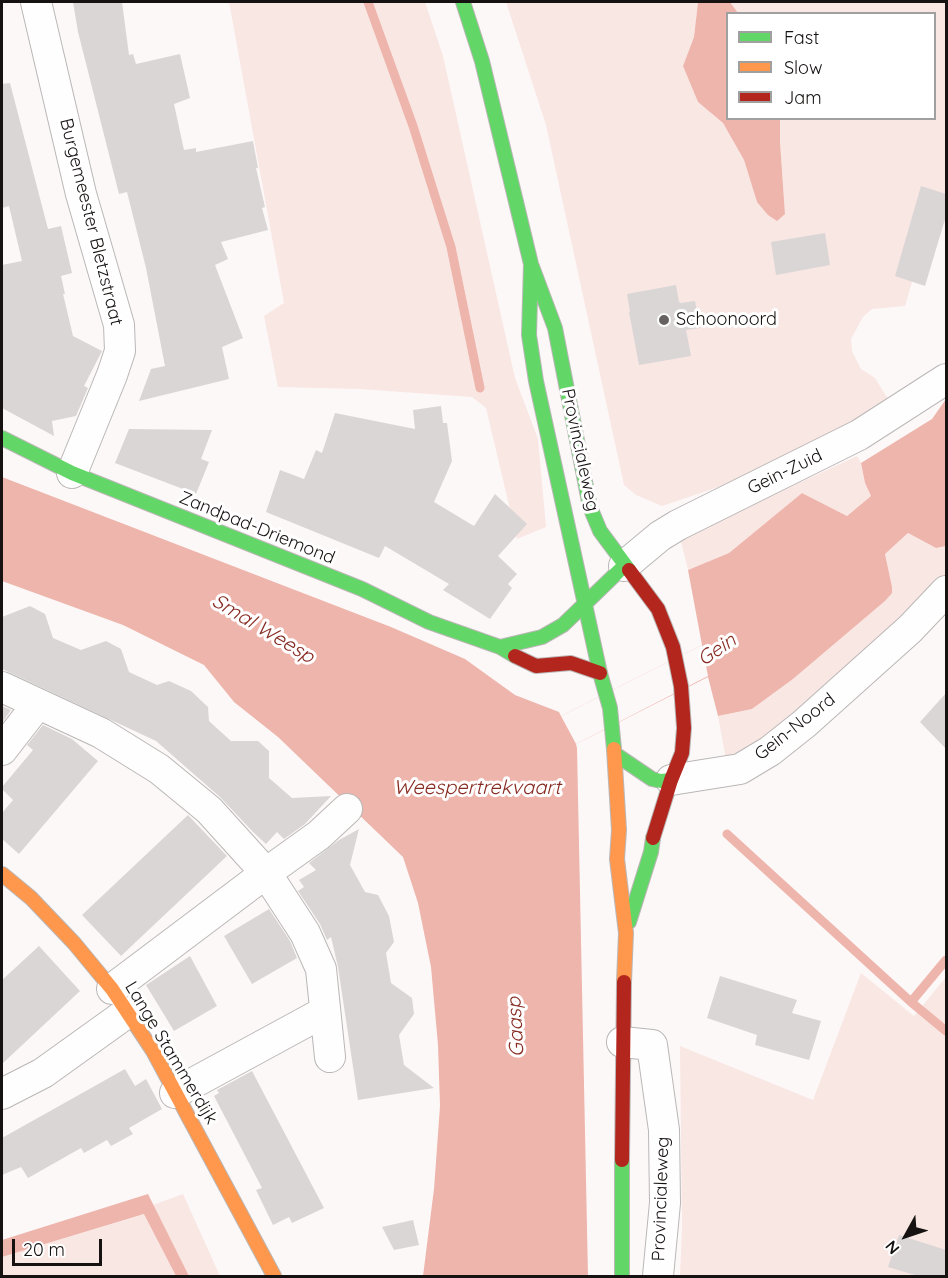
<!DOCTYPE html>
<style>
body{margin:0}
#map{position:relative;width:948px;height:1278px;overflow:hidden;background:#fdf8f8;font-family:Quicksand,sans-serif}
canvas{display:block}
.frame{position:absolute;inset:0;border:3px solid #151211;pointer-events:none}
.legend{position:absolute;left:726px;top:12px;width:210px;height:108px;box-sizing:border-box;background:#fff;border:2px solid #a1a0a0;margin:0;padding:8px 10px;list-style:none;font-size:18px;color:#151211}
.legend li{display:flex;align-items:center;gap:12px;height:30px}
.legend b{width:30px;border:2px solid #a1a0a0}
.north{position:absolute;left:876px;top:1206px;width:60px;height:60px;-webkit-text-stroke:4px #fff;paint-order:stroke;rotate:230deg;font-size:16px;font-weight:700;line-height:24px;text-align:center;color:#151211}
.north::after{content:'';display:block;margin:auto;width:21px;height:27px;background:#151211;clip-path:polygon(50% 0,100% 100%,50% 72%,0 100%)}
.scale{position:absolute;left:12px;top:1239px;width:90px;height:27px;box-sizing:border-box;border:3px solid #151211;border-top:0;padding-left:8px;font-size:18px;line-height:21px;white-space:nowrap;color:#151211;-webkit-text-stroke:4px #fff;paint-order:stroke}
</style>
<div id="map">
<canvas width="948" height="1278"></canvas>
<div class="frame"></div>
<ul class="legend">
<li><b style="height:8px;background:#63d668"></b>Fast</li>
<li><b style="height:8px;background:#ff974d"></b>Slow</li>
<li><b style="height:8px;background:#b3261e"></b>Jam</li>
</ul>
<div class="north">N</div>
<div class="scale">20 m</div>
</div>
<script>
const c = document.querySelector('canvas').getContext('2d');
c.lineJoin = 'round';
function paint(path, color) { c.fillStyle = color; c.fill(path, 'evenodd'); }
const poly = rows => new Path2D(rows.map(r => 'M' + r).join(''));
function stroke(path, color, width, dash) { c.strokeStyle = color; c.lineWidth = width; c.lineCap = dash ? 'butt' : 'round'; c.setLineDash(dash || []); c.stroke(path); }
function drawText(font, color, halo, rows, align = 'center') {
  c.font = font + ' Quicksand,sans-serif'; c.lineWidth = 6; c.setLineDash([]); c.textBaseline = 'middle'; c.strokeStyle = halo; c.fillStyle = color; for (const [text, x, y, turn = 0] of rows) {
    c.save(); c.translate(x, y); c.rotate((+turn || 0) * Math.PI / 180); c.textAlign = isNaN(turn) ? turn : align; if (halo) c.strokeText(text, 0, 0); c.fillText(text, 0, 0); c.restore();
  }
}
paint(poly([
 [229,2,425,2,443,56,515,378,538,439,546,527,517,539,486,408,472,397,359,389,278,387,264,316,284,303],
 [506,2,698,2,694,37,683,66,698,102,723,123,744,160,757,202,785,214,780,142,780,119,934,118,934,14,738,13,730,2,946,2,946,221,924,241,905,306,872,309,863,317,851,339,852,351,861,369,875,378,898,415,861,439,662,506,636,495,624,485,546,125],
 [857,456,861,463,865,483,871,496,847,516,802,493,729,553,688,570,680,538],
 [908,533,936,548,946,546,946,584,801,709,736,758,725,755,718,716,752,709,793,679,885,601,892,588,885,554],
 [861,973,914,1016,946,977,946,1276,680,1276,682,1228,680,1046,813,1100],
 [183,1194,220,1276,189,1276,153,1205],
 [145,1214,176,1276,2,1276,2,1257]
]), '#f9e7e4');
paint(poly([
 [698,2,730,2,738,13,728,14,728,118,780,119,780,142,785,214,777,221,768,215,757,202,744,160,723,123,698,102,683,66,694,37],
 [946,399,946,546,936,548,908,533,885,554,892,587,892,593,885,601,793,679,752,709,718,716,708,677,576,744,577,748,588,1276,423,1276,434,1189,440,1106,438,1045,431,967,418,903,403,857,278,737,234,702,204,665,123,625,2,581,2,477,391,627,465,659,515,695,559,712,561,716,702,645,688,570,729,553,802,493,847,516,871,496,865,483,861,463,932,419],
 [148,1194,189,1276,176,1276,144,1214,2,1257,2,1240]
]), '#eeb5ac');
paint(poly([
 [702,645,708,676,576,744,575,742,561,716]
]), '#fdf8f8');
stroke(poly([
 [368,2,413,126,451,247,480,388],
 [727,834,911,1002,946,1031],
 [911,1002,946,960]
]), '#eeb5ac', 9);
paint(poly([
 [73,2,122,2,129,55,133,54,136,64,180,54,190,98,174,104,184,150,196,148,196,152,253,141,258,168,256,168,265,207,262,208,268,230,221,242,228,259,215,265,243,338,222,347,229,379,139,401,151,369,165,366,146,268,127,192,119,194,78,32],
 [10,83,48,229,61,226,72,273,61,276,65,294,63,294,73,336,102,351,84,386,88,388,76,416,52,421,54,436,2,408,2,265,22,261,9,206,2,208,2,84],
 [921,186,946,194,946,216,925,286,895,276],
 [825,233,830,265,776,275,771,242],
 [676,285,679,302,681,303,695,301,700,328,686,330,691,356,639,365,629,312,630,312,627,294],
 [441,406,443,423,447,423,452,461,434,502,474,526,495,494,527,524,498,556,517,574,508,584,512,588,490,619,443,590,449,584,385,546,379,558,266,512,280,470,304,479,316,450,322,453,335,413,415,429,413,410],
 [129,429,212,430,201,459,209,462,196,494,115,463],
 [30,606,45,614,53,638,81,650,106,641,121,649,129,672,157,685,169,681,191,691,208,707,209,721,231,741,258,741,269,751,269,778,292,798,331,796,305,824,284,839,277,832,266,844,253,832,220,797,156,741,2,669,2,617],
 [946,693,946,749,920,722],
 [2,706,11,710,2,723],
 [43,725,72,739,98,761,19,854,2,839,2,813,13,800,2,789,2,787,33,750,27,745],
 [188,815,227,856,121,956,82,915],
 [359,829,350,865,365,892,378,895,389,916,394,942,386,953,391,983,412,998,414,1014,399,1035,404,1065,434,1088,358,1100,338,967,331,937,327,940,320,924,298,891,304,887,299,880,316,870,309,863,339,840],
 [269,909,290,941,297,958,252,984,224,936],
 [39,946,80,991,2,1064,2,980],
 [190,956,217,1006,174,1031,146,985],
 [720,976,797,1000,792,1013,821,1021,809,1060,755,1045,757,1035,707,1018],
 [125,1069,135,1086,146,1079,162,1109,129,1128,133,1134,111,1146,107,1140,84,1153,81,1148,28,1178,21,1167,2,1175,2,1138],
 [252,1071,324,1208,292,1223,289,1217,273,1225,256,1190,262,1188,214,1096,219,1093,217,1090],
 [413,1220,419,1245,394,1250,382,1227],
 [899,1235,946,1250,946,1276,918,1276,888,1267]
]), '#dad6d6');
const street = poly([
 [36,2,81,194,119,325,120,351,112,375,72,473],
 [624,566,660,536,678,525,859,435,946,379],
 [2,687,101,733,159,769,209,810,266,873,305,933,321,969,330,1057],
 [2,750,37,705],
 [671,780,740,769,770,751,804,724,910,629,946,591],
 [112,989,266,873,319,835,347,809],
 [622,1042,652,1045,664,1130,665,1203,658,1276],
 [175,1093,324,1012],
 [2,1094,43,1073,128,1012]
]);
const fast = poly([
 [463,2,482,61,531,264,555,328,590,507,600,531,629,570],
 [531,264,529,335,536,381,600,673,610,708,614,749],
 [2,438,72,473,362,589,429,622,500,647,515,656],
 [500,647,542,637,563,625,624,566],
 [615,754,652,779,661,781,671,780],
 [629,922,651,852,653,838],
 [622,1160,622,1276]
]);
const slow = poly([
 [614,749,619,830,617,859,626,933,624,982],
 [2,874,31,898,74,943,112,989,153,1051,274,1276]
]);
const jam = poly([
 [629,570,658,609,673,647,681,686,684,728,682,753,671,780,653,838],
 [515,656,536,666,571,663,600,673],
 [622,1160,624,982]
]);
stroke(street, '#bab7b6', 32);
stroke(fast, '#bab7b6', 16);
stroke(slow, '#bab7b6', 16);
stroke(jam, '#bab7b6', 16);
stroke(street, '#fffefe', 30);
stroke(fast, '#63d668', 14);
stroke(slow, '#ff974d', 14);
stroke(jam, '#b3261e', 14);
for (const [x, y, r, color] of [
 [664,320,6,"#666262"]
]) { const dot = new Path2D(); dot.arc(x, y, r, 0, 2 * Math.PI); c.fillStyle = color; c.fill(dot); stroke(dot, '#fff', 2); }
drawText('18px', '#151211', '#fff', [
 ["Burgemeester Bletzstraat",91,222,76],
 ["Provincialeweg",580,450,78],
 ["Gein-Zuid",785,472,-26],
 ["Zandpad-Driemond",257,528,22],
 ["Gein-Noord",795,727,-38],
 ["Lange Stammerdijk",171,1053,59],
 ["Provincialeweg",661,1199,-88]
]);
drawText('18px', '#151211', '#fff', [
 ["Schoonoord",676,320]
], 'left');
drawText('italic 20px', '#872b22', '#fff', [
 ["Smal Weesp",263,629,31],
 ["Gein",717,650,-34],
 ["Weespertrekvaart",477,788],
 ["Gaasp",516,1027,-93]
]);
</script>
